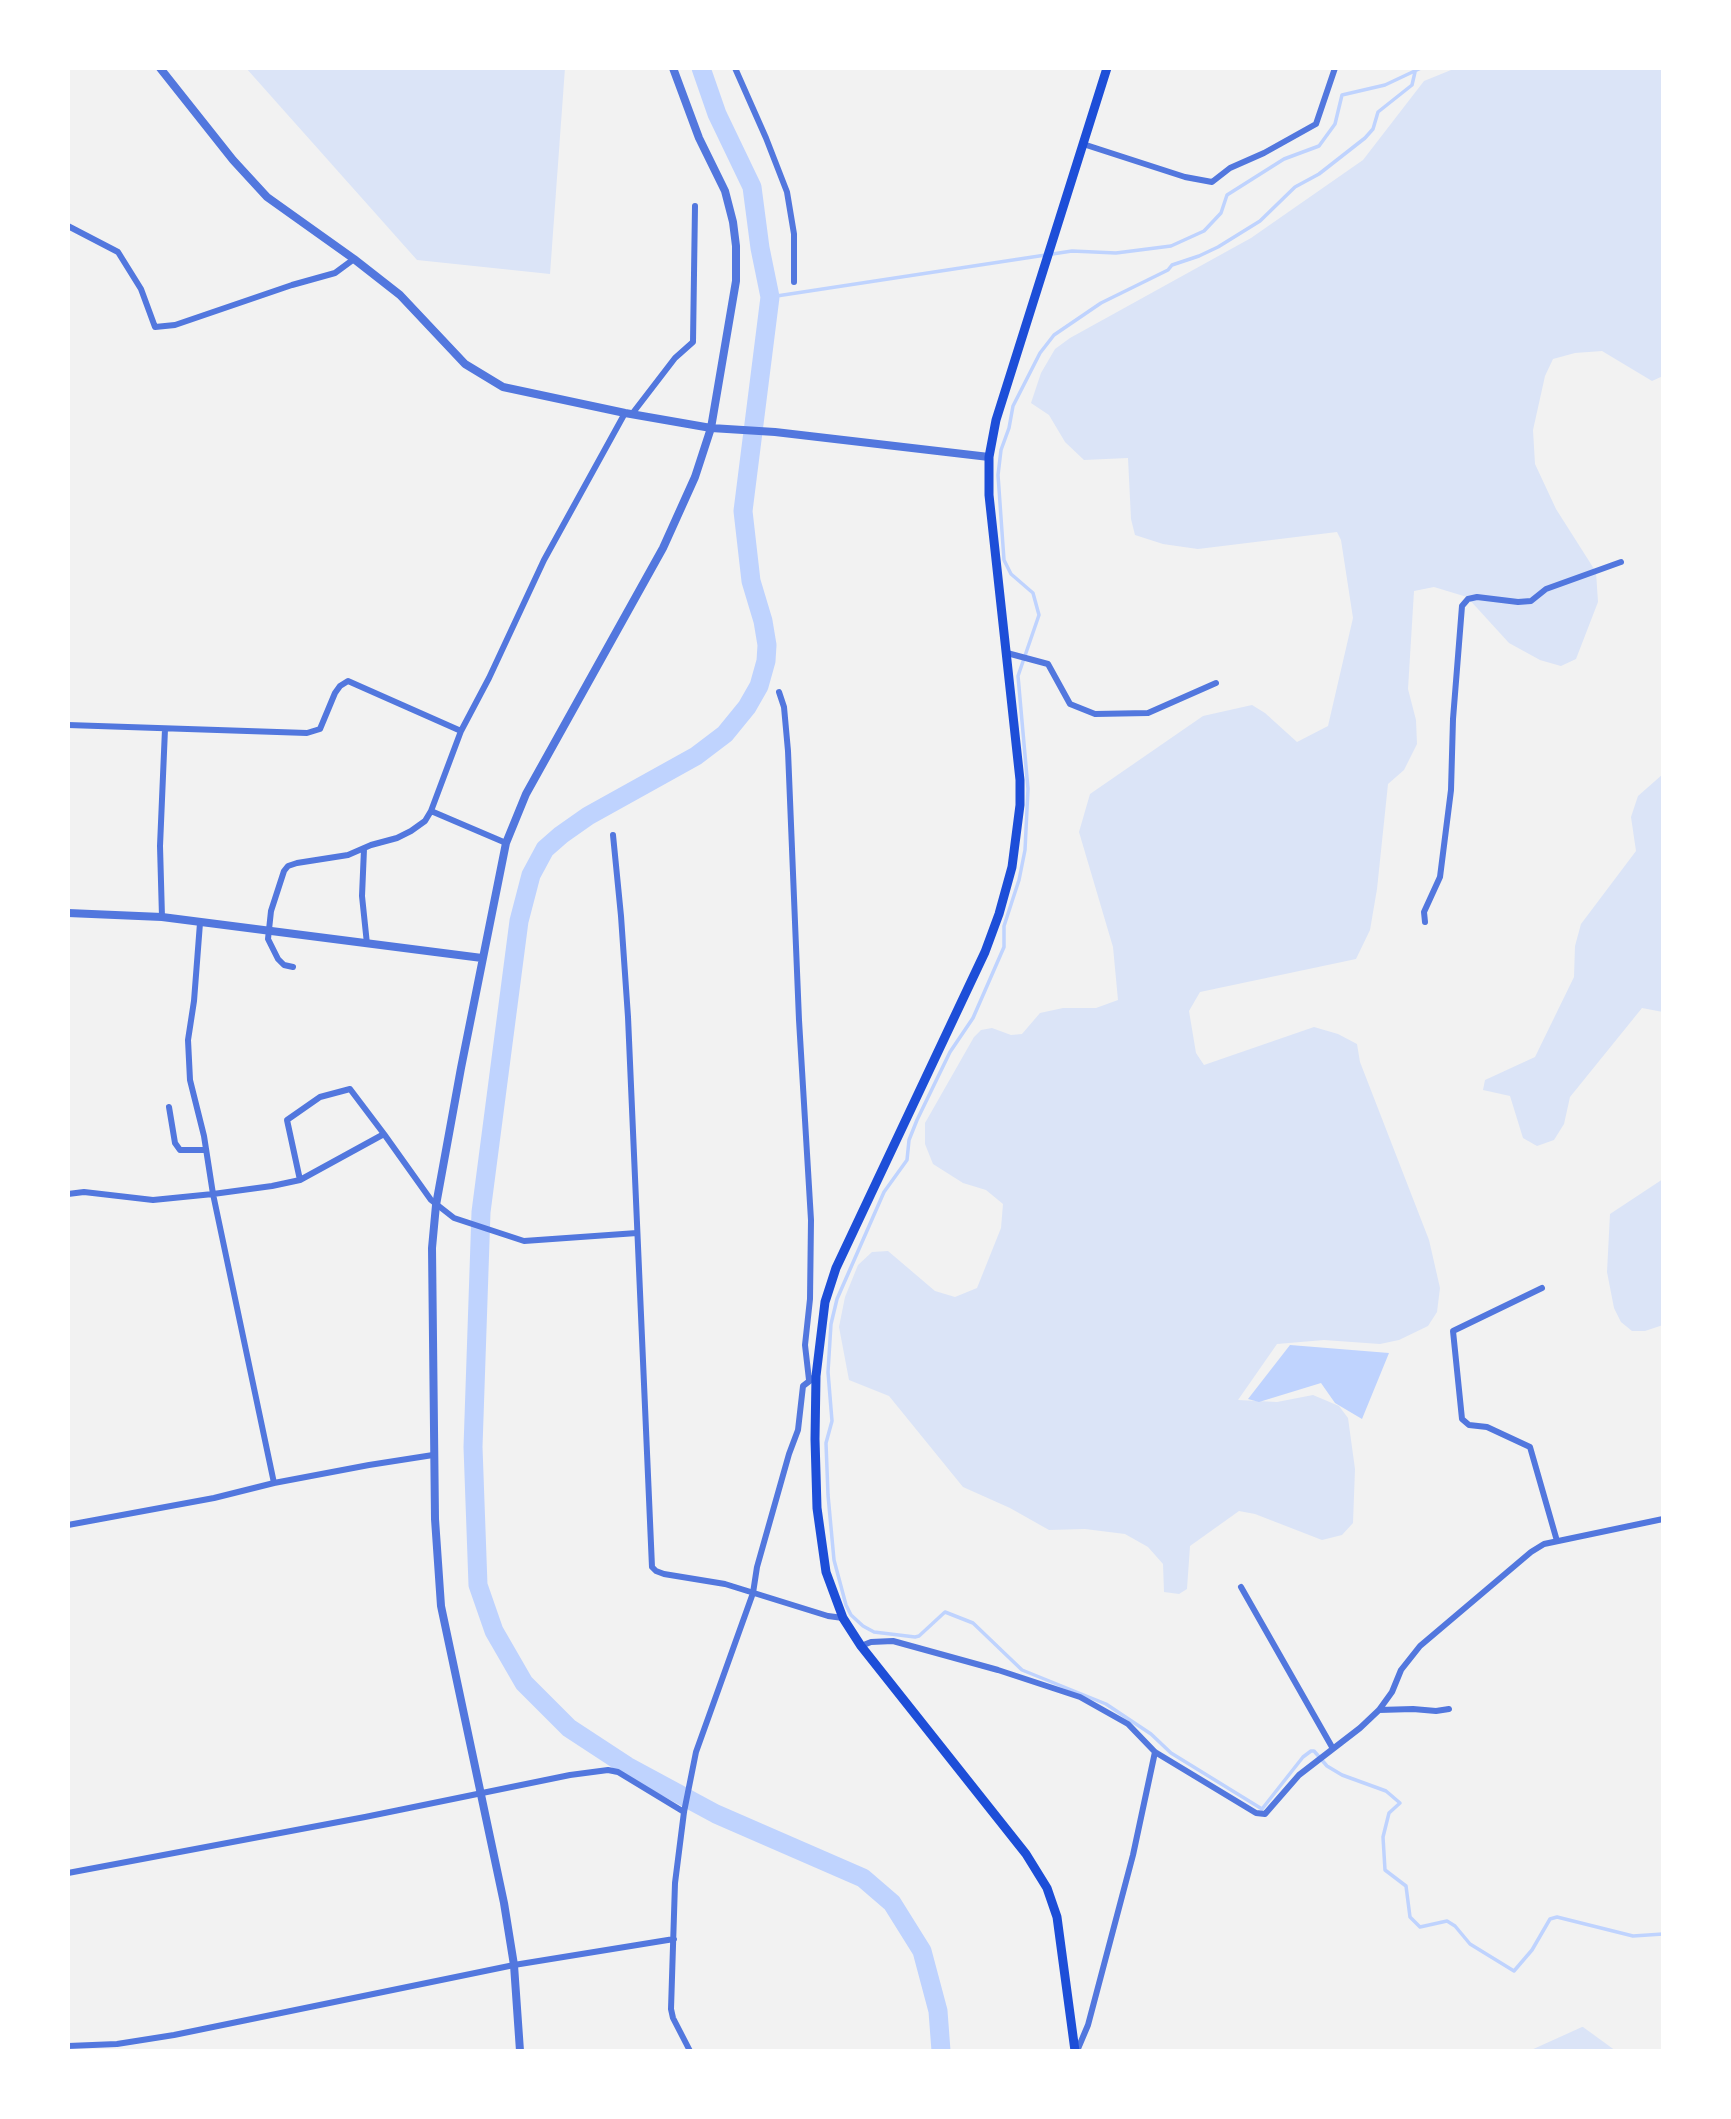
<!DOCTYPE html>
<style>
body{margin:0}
#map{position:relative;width:1731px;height:2119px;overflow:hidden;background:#f2f2f2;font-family:"Alegreya Sans",sans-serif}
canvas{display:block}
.frame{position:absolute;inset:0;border:70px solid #fff;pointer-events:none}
</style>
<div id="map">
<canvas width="1731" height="2119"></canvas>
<div class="frame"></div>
</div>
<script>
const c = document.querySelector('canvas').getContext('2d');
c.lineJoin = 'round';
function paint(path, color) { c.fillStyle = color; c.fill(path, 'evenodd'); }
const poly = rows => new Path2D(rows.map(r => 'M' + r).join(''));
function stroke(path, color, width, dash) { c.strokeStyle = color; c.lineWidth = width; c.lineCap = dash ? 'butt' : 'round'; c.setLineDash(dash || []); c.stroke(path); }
paint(poly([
 [246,68,565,68,550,274,417,260],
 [1456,68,1663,68,1663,376,1652,381,1602,351,1575,353,1553,359,1545,376,1533,430,1535,464,1556,509,1596,572,1598,602,1576,659,1561,666,1540,660,1509,643,1467,597,1434,587,1414,591,1408,689,1416,720,1417,744,1404,770,1388,784,1377,889,1370,930,1356,959,1200,992,1189,1011,1196,1053,1204,1065,1314,1027,1338,1034,1357,1044,1360,1062,1429,1240,1440,1288,1437,1312,1428,1326,1399,1340,1380,1344,1324,1340,1277,1344,1238,1400,1277,1402,1313,1395,1339,1406,1348,1418,1355,1469,1353,1523,1342,1535,1322,1540,1255,1514,1239,1511,1190,1546,1187,1589,1179,1594,1164,1592,1163,1564,1148,1547,1125,1534,1085,1529,1049,1530,1010,1508,963,1487,889,1396,849,1380,839,1327,845,1297,858,1265,872,1252,888,1251,935,1291,955,1297,977,1288,1001,1228,1003,1204,986,1190,963,1183,933,1164,925,1144,925,1123,974,1037,981,1030,992,1028,1011,1035,1022,1034,1040,1013,1063,1008,1096,1008,1118,1000,1113,947,1079,832,1090,794,1203,716,1252,705,1265,713,1297,742,1328,726,1353,618,1341,540,1337,532,1198,549,1163,544,1135,535,1131,519,1128,458,1084,460,1065,442,1049,415,1031,403,1041,373,1055,349,1070,338,1251,238,1363,160,1424,81],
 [1663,774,1663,1012,1642,1008,1570,1097,1564,1124,1554,1140,1537,1146,1523,1138,1510,1096,1483,1090,1485,1080,1535,1057,1574,977,1575,946,1581,924,1636,851,1631,817,1638,796],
 [1663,1179,1663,1325,1645,1331,1632,1331,1621,1322,1614,1308,1607,1272,1610,1214],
 [1583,2027,1616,2051,1529,2051,1582,2027]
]), '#dbe4f7');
paint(poly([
 [1290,1345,1389,1353,1362,1419,1335,1403,1321,1383,1259,1402,1248,1399]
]), '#bfd3fe');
stroke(poly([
 [1415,72,1412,85,1378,112,1373,129,1365,138,1319,174,1295,187,1260,221,1218,247,1199,256,1172,265,1168,270,1101,303,1054,335,1040,353,1013,406,1009,428,1001,450,998,475,1004,560,1011,574,1033,593,1039,615,1018,676,1028,789,1025,850,1019,880,1004,926,1004,947,973,1018,950,1052,917,1120,909,1140,907,1160,884,1192,837,1299,831,1324,828,1372,832,1421,826,1443,828,1495,834,1560,846,1605,851,1615,863,1626,874,1632,915,1637,919,1636,945,1612,973,1623,1022,1670,1106,1704,1151,1734,1171,1753,1262,1809,1303,1757,1311,1751,1314,1751,1327,1766,1342,1775,1386,1791,1400,1803,1389,1813,1383,1837,1385,1870,1406,1886,1410,1917,1420,1927,1447,1921,1455,1926,1470,1944,1514,1971,1532,1950,1550,1919,1557,1917,1633,1936,1663,1934],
 [770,297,1072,251,1116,253,1171,246,1204,231,1221,213,1227,195,1284,159,1319,146,1335,124,1342,95,1385,85,1421,68]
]), '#bfd3fe', 3.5);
stroke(poly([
 [701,68,717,114,752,187,760,248,770,297,743,511,751,581,763,621,767,645,766,661,759,686,747,707,725,734,696,756,588,816,561,835,545,849,531,875,519,921,481,1212,473,1447,478,1585,494,1631,524,1683,569,1728,627,1766,716,1814,863,1878,892,1903,922,1951,938,2011,941,2051]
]), '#bfd3fe', 19);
stroke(poly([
 [735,68,766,138,787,192,794,234,794,282],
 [1083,144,1185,177,1212,182,1230,168,1264,153,1316,124,1335,68],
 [68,226,118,252,141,289,155,327,175,325,292,285,335,273,354,259],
 [632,414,675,358,693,342,695,206],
 [1007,653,1048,664,1070,704,1095,714,1148,713,1216,683],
 [779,692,784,707,788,751,799,1020,811,1220,810,1299,805,1345,809,1380],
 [68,725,307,733,320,729,335,693,340,686,348,681,461,731],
 [431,811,506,843],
 [613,835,621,916,628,1017,652,1567,656,1571,664,1574,725,1584,828,1616,843,1618],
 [364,849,362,896,367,944],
 [162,917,160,846,165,729],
 [1425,922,1424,912,1440,877,1451,790,1453,719,1462,606,1468,599,1477,597,1518,602,1531,601,1546,589,1621,562],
 [200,923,194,1001,188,1040,190,1080,204,1136,213,1194,274,1483],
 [293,967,284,965,278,959,268,939,271,911,284,871,288,866,297,863,348,855,371,845,397,838,411,831,425,821,431,811,461,731,489,678,544,560,625,413],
 [169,1107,175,1143,180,1150,206,1150],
 [300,1180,287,1120,320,1097,350,1089,384,1134],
 [68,1194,84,1192,153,1200,213,1194,272,1186,300,1180,384,1134,431,1200,454,1218,524,1241,637,1233],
 [1542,1288,1453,1331,1462,1419,1469,1425,1487,1427,1530,1447,1557,1541],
 [68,1525,214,1498,274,1483,369,1465,433,1455],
 [1241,1587,1332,1747],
 [861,1646,871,1642,893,1641,998,1670,1080,1697,1128,1724,1155,1752,1256,1813,1265,1814,1299,1775,1360,1728,1379,1710,1392,1692,1401,1670,1420,1646,1531,1552,1544,1544,1663,1519],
 [1379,1710,1413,1709,1436,1711,1449,1709],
 [68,1873,365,1817,570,1775,608,1770,618,1772,684,1812],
 [68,2046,117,2044,174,2035,514,1965,674,1939],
 [690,2051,673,2018,671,2009,675,1883,684,1812,696,1752,753,1593,757,1567,789,1454,798,1430,803,1386,816,1376],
 [1077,2051,1088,2025,1133,1855,1155,1752]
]), '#5277de', 6);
stroke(poly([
 [160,68,233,160,267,197,354,259,400,295,465,364,503,387,625,413,711,428,775,432,989,457],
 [68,913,162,917,482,958],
 [520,2051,514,1965,504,1903,441,1606,435,1519,432,1248,436,1205,461,1068,506,843,526,794,663,548,695,477,711,428,736,281,736,246,733,222,725,191,699,138,673,68]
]), '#5277de', 8);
stroke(poly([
 [1075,2051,1057,1917,1047,1888,1026,1854,861,1646,843,1618,826,1572,817,1508,815,1439,816,1376,825,1302,836,1268,985,952,999,914,1012,867,1020,805,1020,780,989,495,989,457,996,420,1107,68]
]), '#1d4ed8', 9);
</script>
